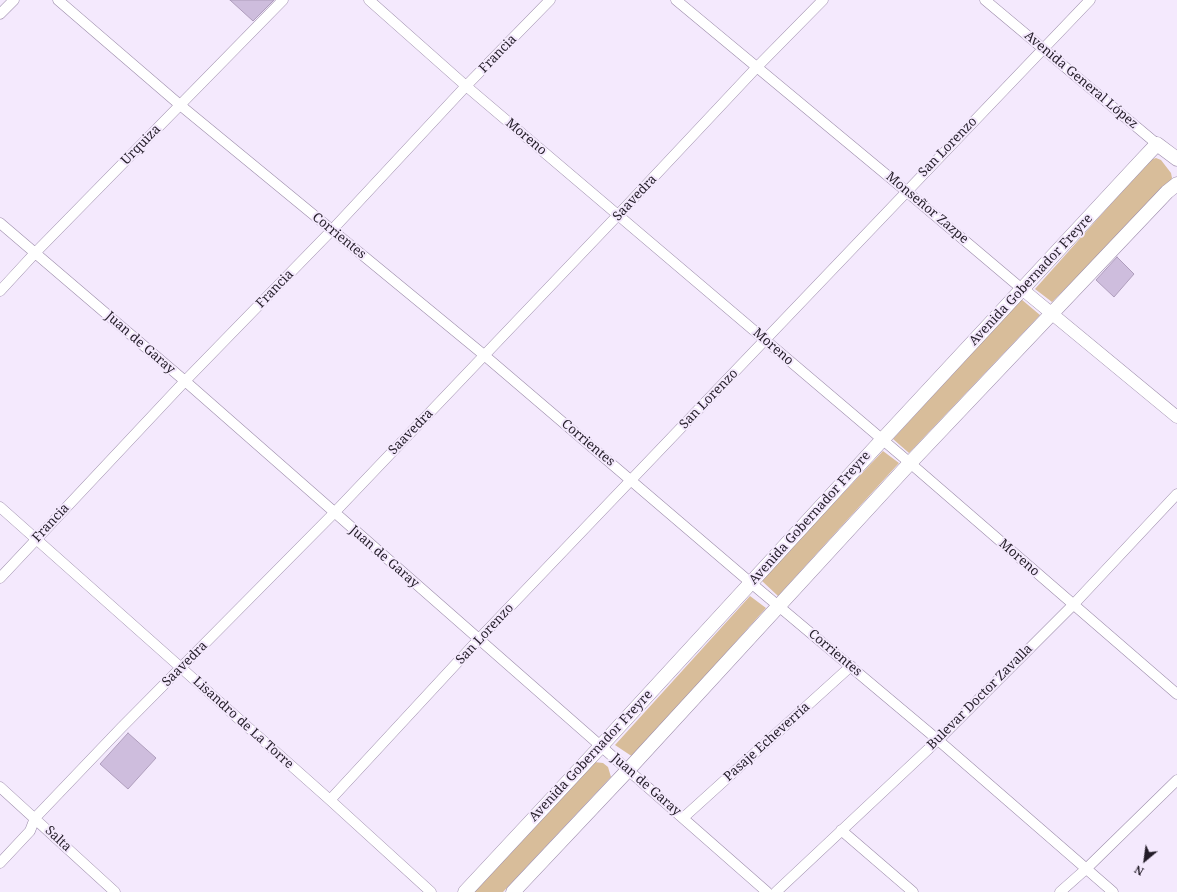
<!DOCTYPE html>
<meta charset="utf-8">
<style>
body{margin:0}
#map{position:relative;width:1177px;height:892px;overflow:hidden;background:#f4e9fd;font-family:"Noto Serif",serif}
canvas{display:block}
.north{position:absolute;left:1125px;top:840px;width:40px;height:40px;-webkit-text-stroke:3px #f4e9fd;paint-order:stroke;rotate:209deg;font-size:11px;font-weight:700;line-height:16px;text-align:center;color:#231c28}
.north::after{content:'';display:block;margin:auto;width:14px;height:18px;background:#231c28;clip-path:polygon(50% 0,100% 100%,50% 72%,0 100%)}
</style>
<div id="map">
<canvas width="1177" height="892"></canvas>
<div class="north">N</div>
</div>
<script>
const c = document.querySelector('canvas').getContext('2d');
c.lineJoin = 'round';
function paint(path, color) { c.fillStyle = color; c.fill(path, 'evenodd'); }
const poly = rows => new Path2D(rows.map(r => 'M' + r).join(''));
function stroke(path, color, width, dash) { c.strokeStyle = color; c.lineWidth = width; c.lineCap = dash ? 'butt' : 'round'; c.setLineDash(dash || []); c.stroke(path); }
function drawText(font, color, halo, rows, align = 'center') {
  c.font = font + ' "Noto Serif",serif'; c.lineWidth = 4; c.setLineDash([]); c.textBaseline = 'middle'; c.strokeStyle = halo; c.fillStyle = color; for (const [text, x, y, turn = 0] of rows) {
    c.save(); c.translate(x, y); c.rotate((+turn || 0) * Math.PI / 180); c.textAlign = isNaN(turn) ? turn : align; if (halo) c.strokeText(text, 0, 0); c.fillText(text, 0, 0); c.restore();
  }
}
paint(poly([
 [1156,158,1161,160,1171,173,1172,178,1169,184,1052,302,1035,289,1150,160],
 [1021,299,1040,315,909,453,893,439],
 [883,451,899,463,778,596,761,580],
 [750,596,766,608,633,757,615,745],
 [594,762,603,763,608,767,611,777,503,892,473,892]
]), '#d8bd9a');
const building = poly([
 [230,0,274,0,253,21,230,0],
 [1117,257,1134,274,1114,297,1096,280,1117,257],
 [128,733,156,758,128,789,100,764,128,733]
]);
paint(building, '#cebddd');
stroke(building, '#ae9dbc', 1);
const minor = poly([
 [58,0,180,105,484,355,751,583,938,740,1113,892],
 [369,0,466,86,910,463,1177,694],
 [676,0,906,191,1022,289],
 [985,0,1157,144],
 [0,14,14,0],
 [0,223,185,381,767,892],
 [0,291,35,253,283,0],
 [0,507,330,800,431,892],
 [0,578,185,381,332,230,466,86,550,0],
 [0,787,115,892],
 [330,800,479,639,1090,0],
 [683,818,851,666],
 [841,830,913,892],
 [0,863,30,831,35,818,121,728,334,513,618,215,757,67,823,0],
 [776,892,938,740,1073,605,1177,494],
 [1060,892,1086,869,1177,780]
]);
const tertiary = poly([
 [1022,289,1177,417]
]);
const secondary = poly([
 [465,892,601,746,882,440,1140,162,1157,144,1177,159],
 [513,892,628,770,910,463,1167,192,1177,184]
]);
stroke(minor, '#9c8caa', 11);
stroke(tertiary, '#9c8caa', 13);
stroke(secondary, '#9c8caa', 15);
stroke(minor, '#fff', 10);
stroke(tertiary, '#fff', 12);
stroke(secondary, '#fff', 14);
drawText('13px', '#231c28', '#f4e9fd', [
 ["Francia",498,54,-46],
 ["Avenida General López",1081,80,40],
 ["Moreno",526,137,40],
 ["Urquiza",141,145,-46],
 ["San Lorenzo",948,147,-46],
 ["Saavedra",635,198,-47],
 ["Monseñor Zazpe",927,208,40],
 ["Corrientes",339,236,39],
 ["Avenida Gobernador Freyre",1031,280,-47],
 ["Francia",275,289,-46],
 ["Juan de Garay",140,343,41],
 ["Moreno",773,347,41],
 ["San Lorenzo",709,399,-46],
 ["Saavedra",411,432,-46],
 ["Corrientes",588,443,40],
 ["Avenida Gobernador Freyre",810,518,-48],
 ["Francia",51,523,-47],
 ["Juan de Garay",384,557,41],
 ["Moreno",1019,558,41],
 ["San Lorenzo",485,634,-47],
 ["Corrientes",835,653,40],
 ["Saavedra",185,664,-45],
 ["Bulevar Doctor Zavalla",980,697,-45],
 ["Lisandro de La Torre",243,723,42],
 ["Pasaje Echeverría",767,742,-42],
 ["Avenida Gobernador Freyre",591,756,-47],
 ["Juan de Garay",646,785,41],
 ["Salta",58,839,43]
]);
</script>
